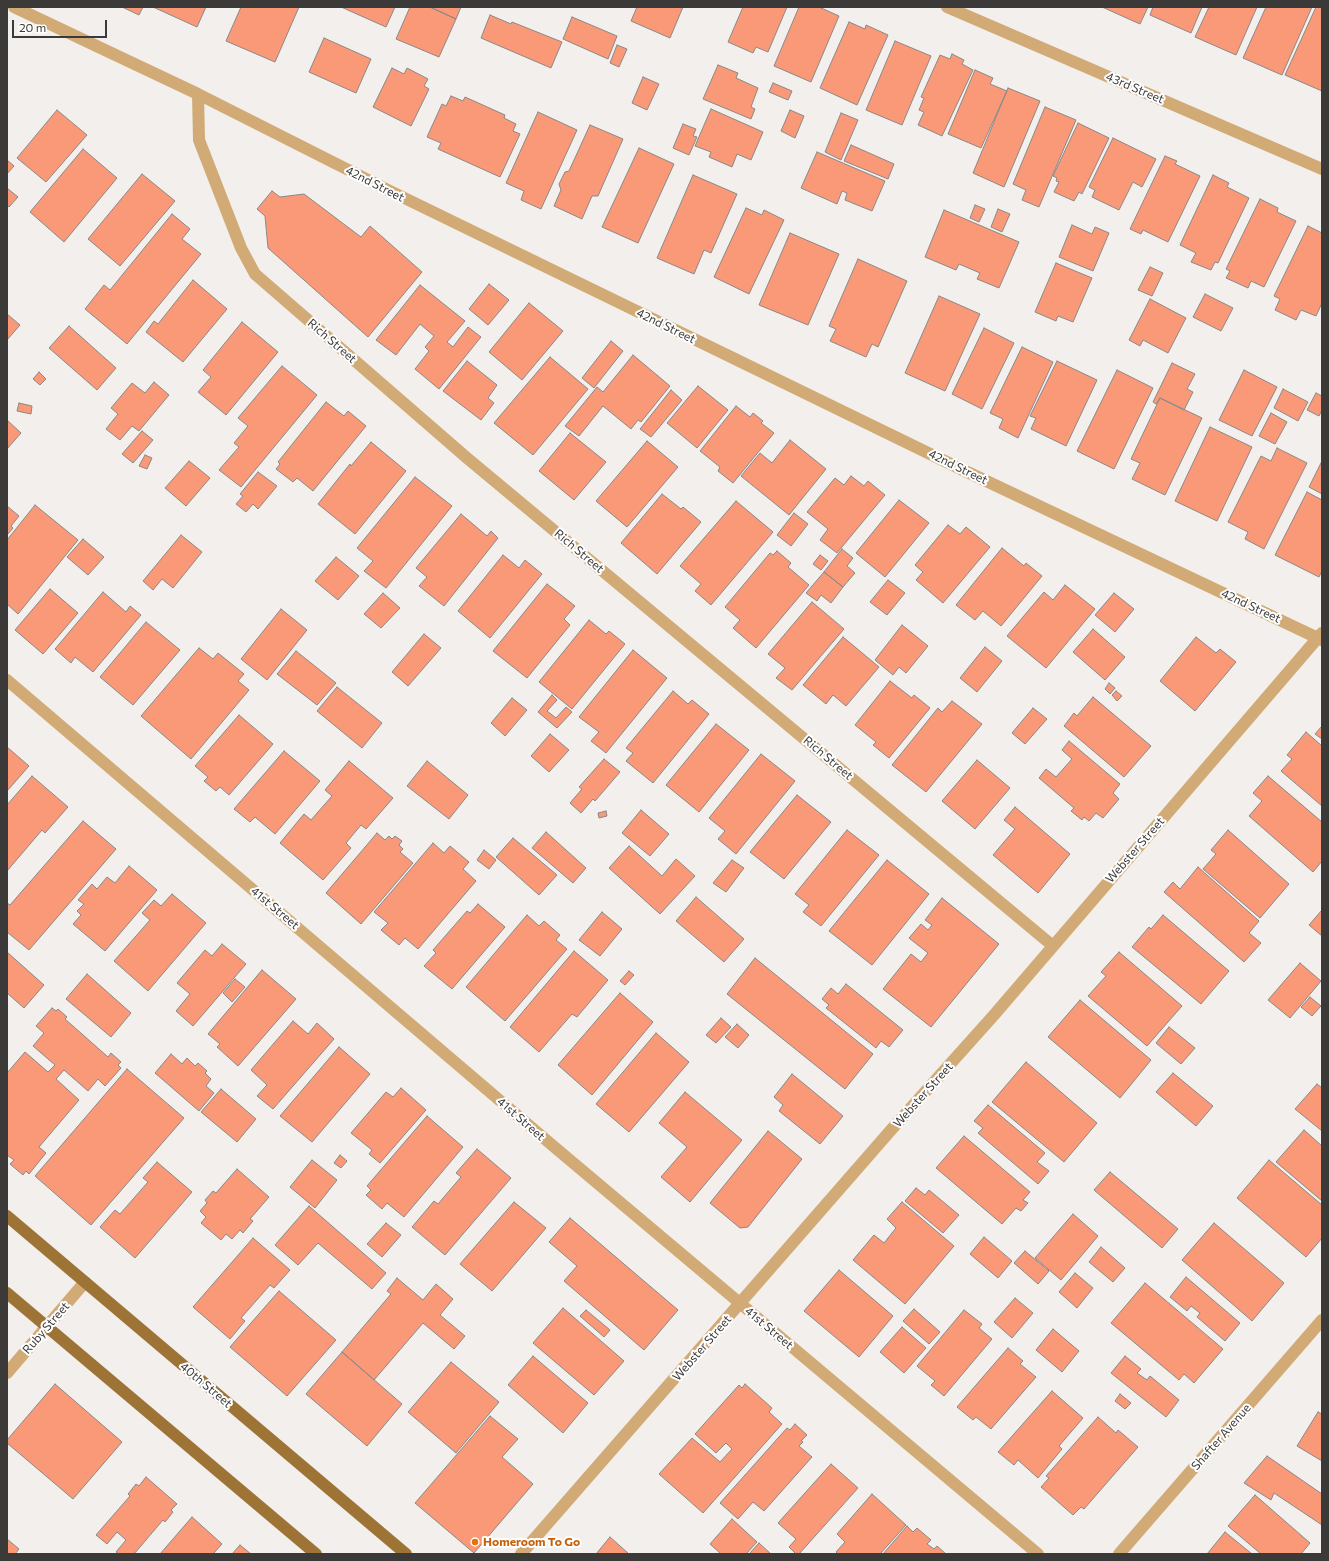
<!DOCTYPE html>
<style>
body{margin:0}
#map{position:relative;width:1329px;height:1561px;overflow:hidden;background:#f2efec;font-family:Commissioner,sans-serif}
canvas{display:block}
.frame{position:absolute;inset:0;border:8px solid #3b3a39;pointer-events:none}
.scale{position:absolute;left:12px;top:20px;width:95px;height:18px;box-sizing:border-box;border:2px solid #3b3a39;border-top:0;padding-left:5px;font-size:12px;line-height:14px;white-space:nowrap;color:#3b3a39;-webkit-text-stroke:3px #fff;paint-order:stroke}
</style>
<div id="map">
<canvas width="1329" height="1561"></canvas>
<div class="frame"></div>
<div class="scale">20 m</div>
</div>
<script>
const c = document.querySelector('canvas').getContext('2d');
c.lineJoin = 'round';
function paint(path, color) { c.fillStyle = color; c.fill(path, 'evenodd'); }
const poly = rows => new Path2D(rows.map(r => 'M' + r).join(''));
function stroke(path, color, width, dash) { c.strokeStyle = color; c.lineWidth = width; c.lineCap = dash ? 'butt' : 'round'; c.setLineDash(dash || []); c.stroke(path); }
function drawText(font, color, halo, rows, align = 'center') {
  c.font = font + ' Commissioner,sans-serif'; c.lineWidth = 4; c.setLineDash([]); c.textBaseline = 'middle'; c.strokeStyle = halo; c.fillStyle = color; for (const [text, x, y, turn = 0] of rows) {
    c.save(); c.translate(x, y); c.rotate((+turn || 0) * Math.PI / 180); c.textAlign = isNaN(turn) ? turn : align; if (halo) c.strokeText(text, 0, 0); c.fillText(text, 0, 0); c.restore();
  }
}
const building = poly([
 [122,7,143,7,139,15,122,7],
 [153,7,206,7,197,27,153,7],
 [241,7,299,7,275,62,226,41,241,7],
 [341,7,395,7,386,27,341,7],
 [410,7,430,7,456,19,439,57,396,39,410,7],
 [430,7,461,7,456,19,430,7],
 [637,7,683,7,670,38,631,21,637,7],
 [743,7,787,7,768,52,756,47,753,53,728,42,743,7],
 [799,7,819,7,839,16,811,82,774,66,799,7],
 [1102,7,1148,7,1140,24,1102,7],
 [1153,7,1202,7,1191,33,1150,15,1153,7],
 [1209,7,1257,7,1236,55,1195,37,1209,7],
 [1266,7,1312,7,1282,75,1243,58,1266,7],
 [1316,7,1322,7,1322,91,1285,75,1316,7],
 [490,15,511,24,512,22,562,42,551,68,481,38,490,15],
 [572,17,617,36,608,59,563,39,572,17],
 [849,22,865,29,866,25,888,35,857,105,820,88,849,22],
 [324,38,371,59,356,93,309,72,324,38],
 [895,41,931,56,902,125,866,110,895,41],
 [617,45,627,49,619,67,610,63,617,45],
 [952,54,964,60,962,64,973,70,942,136,918,125,924,112,919,110,924,98,921,97,940,55,950,59,952,54],
 [718,65,738,73,736,78,758,88,751,107,755,109,751,119,703,99,718,65],
 [392,68,404,74,407,68,428,79,424,86,429,89,411,126,373,107,392,68],
 [975,70,993,78,990,84,1007,91,981,148,948,134,975,70],
 [643,77,659,84,647,110,632,103,643,77],
 [773,83,792,91,788,100,769,92,773,83],
 [1008,88,1040,101,1004,187,973,173,1008,88],
 [451,96,463,101,465,97,505,115,504,118,516,124,513,131,520,134,500,177,438,149,441,143,427,137,442,104,446,106,451,96],
 [1045,107,1076,120,1039,207,1022,200,1026,190,1013,184,1045,107],
 [711,109,763,132,751,160,737,154,732,167,709,157,711,152,695,146,711,109],
 [57,110,87,135,46,182,17,158,57,110],
 [790,110,804,116,795,138,781,131,790,110],
 [538,112,577,130,541,209,521,200,524,191,506,183,538,112],
 [841,113,858,120,841,160,825,152,841,113],
 [1078,123,1109,138,1082,194,1079,192,1074,201,1054,192,1059,182,1056,181,1057,178,1053,176,1078,123],
 [683,124,696,129,693,136,697,137,689,155,673,148,683,124],
 [590,125,623,139,598,196,592,196,582,219,554,206,561,190,559,184,565,172,569,171,590,125],
 [1113,138,1156,159,1142,187,1133,182,1119,210,1092,197,1095,190,1089,187,1113,138],
 [851,145,894,164,888,179,844,161,851,145],
 [639,148,674,164,638,243,602,227,639,148],
 [83,149,117,178,64,242,30,212,83,149],
 [817,152,885,181,872,211,845,200,847,193,842,191,837,204,801,188,817,152],
 [1165,156,1177,161,1175,164,1200,176,1168,242,1143,230,1141,234,1130,229,1165,156],
 [7,160,14,166,7,174,7,160],
 [142,174,175,201,120,266,88,239,142,174],
 [693,175,737,194,711,253,704,250,694,274,657,258,693,175],
 [1213,175,1229,183,1227,187,1249,198,1218,263,1215,262,1211,270,1191,262,1196,253,1180,245,1213,175],
 [7,188,18,197,9,207,7,205,7,188],
 [272,191,280,197,304,194,361,237,370,226,422,272,368,337,268,248,265,216,257,209,272,191],
 [1260,199,1278,208,1277,212,1296,221,1264,287,1251,281,1248,288,1226,278,1230,271,1226,269,1260,199],
 [975,205,985,209,979,222,970,218,975,205],
 [746,208,762,215,764,210,784,220,749,294,714,277,746,208],
 [998,209,1010,214,1002,232,991,227,998,209],
 [944,210,1019,242,999,288,977,279,980,273,959,264,956,270,925,257,944,210],
 [172,214,190,229,182,239,201,254,127,344,85,309,104,285,110,290,172,214],
 [1072,225,1092,234,1095,227,1109,233,1093,271,1059,257,1072,225],
 [1308,226,1322,233,1322,303,1316,316,1301,310,1296,320,1275,310,1280,299,1274,296,1308,226],
 [790,233,839,254,808,325,759,305,790,233],
 [858,259,907,281,878,347,872,344,866,357,830,341,836,329,829,326,858,259],
 [1056,263,1092,278,1073,322,1058,316,1056,321,1035,312,1056,263],
 [1150,267,1163,273,1152,296,1138,290,1150,267],
 [193,280,227,309,183,362,146,332,154,321,158,324,193,280],
 [489,284,509,300,488,325,469,309,489,284],
 [420,285,465,321,447,342,453,347,468,327,481,337,439,389,415,369,429,351,425,347,434,336,420,324,396,355,376,340,420,285],
 [1205,294,1233,308,1221,331,1193,317,1205,294],
 [939,296,980,314,945,391,905,373,939,296],
 [1150,299,1186,318,1168,353,1143,340,1140,346,1129,340,1150,299],
 [529,303,563,331,522,380,489,352,529,303],
 [7,314,20,325,7,340,7,314],
 [242,322,278,352,226,415,198,392,211,377,203,370,242,322],
 [69,326,116,368,97,390,49,348,69,326],
 [984,328,1014,343,982,409,952,394,984,328],
 [611,341,623,351,594,388,582,378,611,341],
 [1022,347,1053,362,1018,438,999,428,1003,419,990,413,1022,347],
 [633,355,670,386,641,422,638,420,631,429,603,406,579,436,565,426,597,387,603,392,633,355],
 [550,357,588,389,533,455,494,423,550,357],
 [467,361,497,385,488,398,494,403,481,420,443,391,467,361],
 [1057,361,1097,380,1066,446,1031,429,1036,418,1030,416,1057,361],
 [1172,363,1195,374,1187,389,1193,392,1184,410,1160,398,1156,404,1153,402,1172,363],
 [282,366,317,395,241,487,219,470,239,447,234,443,248,426,238,418,282,366],
 [1117,370,1153,388,1114,469,1077,451,1117,370],
 [1244,370,1277,387,1252,436,1219,420,1244,370],
 [39,372,46,379,40,385,33,379,39,372],
 [154,382,169,395,139,431,132,426,120,440,106,429,118,414,111,408,132,383,145,393,154,382],
 [698,386,728,410,697,448,667,423,698,386],
 [1283,389,1308,402,1298,421,1274,408,1283,389],
 [671,390,682,400,651,437,640,429,671,390],
 [1316,393,1322,396,1322,410,1319,416,1307,410,1316,393],
 [1160,398,1202,418,1165,495,1132,479,1140,463,1131,459,1160,398],
 [326,402,344,416,348,411,366,426,313,491,297,478,293,482,276,469,280,464,278,462,326,402],
 [19,403,32,406,31,414,17,411,19,403],
 [736,406,750,417,753,413,763,421,761,423,774,433,733,483,718,471,720,467,700,451,736,406],
 [1271,413,1287,422,1275,444,1259,436,1271,413],
 [7,420,21,433,7,449,7,420],
 [1210,427,1252,447,1217,521,1175,501,1210,427],
 [142,431,153,440,133,463,122,454,142,431],
 [570,433,606,462,574,500,539,471,570,433],
 [790,440,826,469,789,515,741,476,760,453,772,463,790,440],
 [647,441,678,467,627,527,596,501,647,441],
 [371,442,406,471,355,534,318,504,350,464,351,466,371,442],
 [1277,448,1307,463,1264,549,1245,539,1248,532,1228,522,1261,456,1271,461,1277,448],
 [145,455,152,458,147,469,139,466,145,455],
 [189,461,210,478,186,506,165,488,189,461],
 [1322,461,1322,494,1309,487,1322,461],
 [258,472,277,486,258,509,253,504,246,512,236,504,243,496,240,494,258,472],
 [851,476,864,486,868,481,885,495,837,553,820,540,828,529,807,512,835,478,844,485,851,476],
 [415,477,452,506,386,588,364,571,373,561,357,548,415,477],
 [1307,492,1322,500,1322,571,1319,577,1275,555,1307,492],
 [662,494,681,509,683,507,701,522,657,574,621,543,662,494],
 [899,500,929,523,885,577,856,553,899,500],
 [736,501,773,532,711,605,695,591,701,584,680,566,736,501],
 [35,505,78,540,18,614,7,604,7,540,35,505],
 [7,506,19,516,11,526,13,528,7,535,7,506],
 [794,513,808,524,791,546,777,535,794,513],
 [461,514,487,536,491,531,498,538,444,606,419,586,427,577,416,568,461,514],
 [948,525,960,534,966,527,990,547,943,603,916,580,923,572,915,565,948,525],
 [181,535,202,552,173,588,162,579,153,590,143,581,181,535],
 [83,539,104,557,88,575,67,557,83,539],
 [1002,548,1024,566,1026,563,1042,576,1001,626,983,611,975,620,956,605,1002,548],
 [842,549,853,558,847,566,855,573,843,587,824,572,842,549],
 [777,551,791,563,788,567,809,585,756,648,733,628,740,620,725,607,770,553,773,555,777,551],
 [503,555,519,568,525,560,542,574,490,638,458,611,503,555],
 [820,555,828,561,821,570,813,564,820,555],
 [336,557,359,576,338,600,315,581,336,557],
 [824,572,843,587,831,603,821,595,817,601,806,593,824,572],
 [888,580,905,593,887,615,870,602,888,580],
 [547,584,575,606,564,619,570,625,527,678,493,651,547,584],
 [1065,585,1095,609,1046,668,1007,636,1044,592,1053,600,1065,585],
 [50,589,78,613,43,654,15,630,50,589],
 [103,592,126,612,130,606,141,615,93,672,75,657,71,663,55,649,103,592],
 [383,593,400,608,381,628,364,614,383,593],
 [1114,593,1134,609,1115,632,1095,615,1114,593],
 [812,602,844,629,792,690,776,678,785,668,768,654,812,602],
 [281,609,307,630,267,680,241,659,281,609],
 [589,620,606,634,609,631,625,644,572,709,539,682,589,620],
 [146,622,180,650,133,705,100,677,146,622],
 [902,625,928,646,906,673,899,667,893,675,875,660,902,625],
 [1093,629,1125,657,1105,680,1073,652,1093,629],
 [424,634,441,648,408,686,392,672,424,634],
 [843,637,879,667,846,706,833,695,826,704,803,685,843,637],
 [1196,637,1216,653,1220,649,1236,662,1195,711,1160,681,1196,637],
 [985,647,1002,661,977,692,960,678,985,647],
 [199,648,213,659,218,653,244,674,238,681,249,690,191,759,141,716,199,648],
 [633,650,667,678,606,753,591,741,599,732,579,717,633,650],
 [296,651,336,683,317,705,277,674,296,651],
 [890,681,912,698,914,695,930,708,889,758,873,745,876,742,855,725,890,681],
 [1109,683,1115,688,1110,694,1105,689,1109,683],
 [337,687,382,723,362,748,317,711,337,687],
 [673,691,688,704,692,700,709,714,653,783,626,761,633,753,626,748,673,691],
 [1116,691,1122,696,1117,701,1112,695,1116,691],
 [552,695,557,700,547,711,556,718,566,707,572,712,557,728,538,712,552,695],
 [1093,697,1151,746,1124,777,1064,726,1074,713,1077,716,1093,697],
 [512,698,527,710,505,736,491,723,512,698],
 [952,701,982,724,926,792,892,765,938,708,942,712,952,701],
 [1033,708,1047,719,1025,744,1012,733,1033,708],
 [239,715,273,744,229,795,220,787,216,791,204,781,208,777,195,766,239,715],
 [716,724,749,750,699,812,666,785,716,724],
 [1322,726,1322,739,1315,734,1322,726],
 [1306,732,1322,746,1322,806,1281,771,1292,759,1287,755,1306,732],
 [550,734,569,750,549,772,531,756,550,734],
 [1069,741,1120,784,1113,793,1119,799,1103,818,1096,813,1089,821,1084,817,1082,820,1071,811,1074,808,1039,778,1046,769,1056,777,1072,759,1062,750,1069,741],
 [7,747,29,766,7,791,7,747],
 [284,751,320,781,275,834,255,817,250,822,234,809,284,751],
 [761,754,795,781,736,854,718,839,725,831,709,818,761,754],
 [604,759,620,772,595,801,593,799,581,813,570,803,582,789,579,787,604,759],
 [977,760,1010,788,975,829,942,801,977,760],
 [349,761,393,798,366,829,361,825,346,843,351,848,323,880,280,843,304,814,311,820,332,796,325,790,349,761],
 [427,761,468,795,449,819,407,786,427,761],
 [32,776,68,807,45,833,42,830,7,871,7,805,32,776],
 [1268,776,1322,822,1322,861,1313,872,1249,816,1262,801,1253,793,1268,776],
 [797,795,831,822,784,879,750,852,797,795],
 [1015,807,1070,854,1038,893,993,855,1015,829,1004,820,1015,807],
 [641,810,669,834,650,856,622,833,641,810],
 [606,811,607,816,599,818,598,813,606,811],
 [83,821,116,849,29,950,7,932,7,903,10,905,83,821],
 [847,830,879,855,821,926,803,912,809,905,795,894,847,830],
 [1228,830,1289,884,1260,918,1203,869,1216,854,1211,850,1228,830],
 [546,832,586,868,573,883,532,848,546,832],
 [377,833,385,840,389,836,392,839,395,836,402,841,399,845,403,849,400,852,413,863,361,924,326,893,377,833],
 [513,838,557,875,539,895,496,857,513,838],
 [433,843,444,853,450,846,469,862,463,869,476,881,418,949,405,938,399,945,381,930,388,923,374,912,433,843],
 [629,846,662,876,676,859,695,876,660,914,609,868,629,846],
 [484,850,496,860,489,869,477,860,484,850],
 [732,860,744,868,726,892,713,883,732,860],
 [887,860,929,894,872,965,829,931,887,860],
 [129,866,157,890,105,951,73,924,81,915,77,911,84,904,78,900,92,884,97,889,107,877,115,883,129,866],
 [1198,867,1259,921,1249,933,1261,943,1244,962,1164,892,1173,882,1180,889,1198,867],
 [172,894,206,923,148,991,114,961,150,920,142,913,154,900,161,906,172,894],
 [696,897,744,939,724,962,676,921,696,897],
 [942,898,999,944,931,1027,883,989,911,954,921,962,928,953,909,938,921,924,928,930,932,925,925,920,942,898],
 [478,904,505,927,452,989,424,966,436,953,433,950,467,911,470,913,478,904],
 [1322,910,1322,936,1309,925,1322,910],
 [602,912,622,929,600,956,579,940,602,912],
 [527,915,539,926,544,921,560,935,556,940,567,949,505,1021,466,987,527,915],
 [1163,915,1229,971,1201,1004,1132,947,1149,927,1151,929,1163,915],
 [222,944,246,964,193,1026,176,1011,190,994,177,983,205,950,212,956,222,944],
 [574,951,608,980,577,1017,572,1014,539,1052,510,1027,574,951],
 [7,952,44,985,24,1008,7,993,7,952],
 [1119,952,1182,1006,1147,1046,1088,996,1106,976,1101,972,1119,952],
 [755,958,873,1054,845,1089,727,994,755,958],
 [1300,963,1321,981,1290,1018,1268,1000,1300,963],
 [262,970,296,999,238,1066,217,1047,220,1044,208,1034,262,970],
 [629,971,634,975,625,985,620,981,629,971],
 [87,974,131,1013,111,1037,66,999,87,974],
 [235,979,245,987,232,1002,223,993,235,979],
 [846,984,903,1030,889,1047,881,1041,876,1048,826,1008,829,1005,822,999,831,988,838,994,846,984],
 [620,993,653,1022,592,1095,558,1065,620,993],
 [1310,997,1321,1006,1312,1016,1301,1007,1310,997],
 [1080,1000,1151,1060,1120,1098,1048,1037,1080,1000],
 [52,1008,56,1011,58,1009,67,1017,65,1019,108,1057,111,1053,121,1062,118,1065,121,1068,105,1086,98,1079,88,1091,64,1070,56,1079,79,1100,39,1147,46,1153,29,1174,26,1171,23,1175,10,1164,14,1160,7,1155,7,1073,25,1052,48,1072,55,1065,33,1046,44,1033,36,1026,52,1008],
 [721,1018,731,1027,716,1043,706,1035,721,1018],
 [293,1021,308,1034,317,1023,334,1039,273,1109,257,1096,267,1085,251,1070,293,1021],
 [737,1024,749,1035,738,1048,725,1037,737,1024],
 [1169,1027,1195,1048,1181,1064,1156,1043,1169,1027],
 [656,1033,689,1062,629,1132,596,1104,656,1033],
 [339,1047,370,1074,312,1142,280,1116,339,1047],
 [171,1054,182,1064,187,1058,195,1066,198,1063,207,1071,205,1073,211,1079,206,1086,214,1093,199,1111,155,1073,171,1054],
 [1026,1062,1097,1123,1064,1162,992,1102,1026,1062],
 [127,1069,184,1118,91,1225,35,1176,127,1069],
 [1173,1073,1213,1106,1196,1126,1156,1092,1173,1073],
 [792,1074,843,1116,820,1144,779,1111,783,1105,774,1097,792,1074],
 [1317,1084,1322,1088,1322,1131,1295,1109,1317,1084],
 [401,1088,426,1110,380,1163,369,1154,372,1150,351,1133,386,1092,393,1097,401,1088],
 [221,1089,256,1119,237,1142,201,1112,221,1089],
 [685,1092,742,1140,690,1202,661,1177,687,1147,659,1123,685,1092],
 [988,1105,1045,1153,1037,1162,1049,1171,1038,1184,978,1133,983,1128,974,1121,988,1105],
 [427,1116,463,1147,404,1217,387,1203,382,1209,366,1195,371,1190,367,1186,427,1116],
 [1304,1130,1322,1146,1322,1201,1276,1162,1304,1130],
 [768,1131,802,1159,748,1227,740,1228,710,1203,768,1131],
 [964,1136,1030,1192,1023,1200,1028,1203,1021,1211,1016,1208,1002,1224,936,1168,964,1136],
 [477,1149,511,1178,445,1255,412,1227,434,1201,438,1204,461,1177,456,1173,477,1149],
 [340,1155,347,1161,341,1168,334,1163,340,1155],
 [312,1160,337,1180,315,1208,290,1187,312,1160],
 [1269,1160,1322,1205,1322,1238,1306,1257,1237,1198,1269,1160],
 [157,1162,192,1192,135,1258,100,1227,115,1210,120,1214,148,1182,143,1178,157,1162],
 [237,1169,269,1197,250,1219,253,1221,243,1233,240,1230,232,1239,226,1234,221,1240,201,1223,206,1217,200,1211,207,1203,205,1200,213,1191,216,1193,237,1169],
 [1110,1172,1178,1229,1162,1248,1094,1190,1110,1172],
 [916,1188,925,1195,929,1190,959,1215,943,1233,905,1201,916,1188],
 [514,1202,546,1228,492,1291,460,1264,514,1202],
 [902,1202,954,1246,905,1304,853,1260,874,1235,884,1243,896,1228,887,1219,902,1202],
 [309,1206,386,1273,372,1289,318,1243,298,1265,275,1245,309,1206],
 [1073,1214,1098,1236,1061,1280,1035,1258,1073,1214],
 [570,1218,678,1310,644,1350,564,1281,577,1266,549,1242,570,1218],
 [386,1223,401,1235,382,1257,367,1244,386,1223],
 [1214,1223,1284,1283,1252,1321,1182,1260,1214,1223],
 [984,1237,1012,1261,998,1278,970,1254,984,1237],
 [253,1238,290,1270,274,1288,270,1285,241,1318,245,1321,230,1339,193,1307,253,1238],
 [1101,1247,1125,1268,1113,1282,1089,1262,1101,1247],
 [1025,1251,1049,1271,1038,1284,1014,1263,1025,1251],
 [839,1270,893,1316,859,1357,804,1311,839,1270],
 [1075,1273,1093,1288,1077,1308,1059,1292,1075,1273],
 [1186,1277,1240,1323,1225,1341,1197,1317,1200,1313,1191,1306,1187,1311,1170,1297,1186,1277],
 [397,1278,423,1300,436,1284,453,1299,440,1315,465,1336,454,1349,423,1323,374,1380,342,1352,391,1294,387,1291,397,1278],
 [1145,1283,1223,1349,1194,1383,1184,1374,1179,1380,1111,1323,1145,1283],
 [279,1291,336,1340,287,1396,230,1347,279,1291],
 [1015,1298,1033,1313,1012,1338,994,1322,1015,1298],
 [563,1308,624,1361,594,1395,533,1343,563,1308],
 [914,1309,940,1332,929,1344,903,1321,914,1309],
 [586,1310,610,1330,604,1337,580,1316,586,1310],
 [964,1310,982,1324,979,1328,992,1339,944,1396,931,1385,935,1381,917,1366,964,1310],
 [902,1327,926,1348,904,1373,880,1352,902,1327],
 [1053,1329,1079,1351,1062,1372,1036,1350,1053,1329],
 [1008,1348,1023,1361,1020,1364,1036,1377,991,1429,976,1417,973,1420,957,1407,1008,1348],
 [342,1352,402,1404,367,1446,306,1394,342,1352],
 [533,1356,588,1403,563,1433,508,1385,533,1356],
 [1125,1356,1141,1369,1137,1373,1147,1380,1150,1376,1179,1400,1166,1417,1111,1373,1125,1356],
 [451,1362,499,1402,456,1453,408,1412,451,1362],
 [55,1384,122,1442,73,1499,7,1443,7,1440,55,1384],
 [745,1384,772,1408,769,1412,782,1424,703,1513,659,1474,692,1438,720,1462,732,1449,726,1443,716,1453,695,1434,739,1385,742,1388,745,1384],
 [1052,1391,1083,1418,1059,1446,1062,1449,1038,1478,1018,1460,1014,1465,998,1452,1052,1391],
 [1120,1394,1131,1403,1125,1409,1115,1401,1120,1394],
 [1318,1412,1322,1414,1322,1461,1297,1446,1318,1412],
 [490,1416,518,1439,502,1457,533,1484,474,1553,415,1503,490,1416],
 [1098,1417,1116,1433,1118,1430,1138,1447,1084,1509,1081,1507,1073,1515,1041,1487,1049,1478,1046,1476,1098,1417],
 [795,1424,807,1435,801,1441,803,1442,799,1446,812,1457,764,1511,753,1502,738,1519,720,1503,787,1428,790,1430,795,1424],
 [1267,1456,1322,1494,1322,1525,1274,1493,1271,1500,1244,1483,1267,1456],
 [831,1464,858,1488,799,1554,796,1554,789,1547,796,1539,778,1523,831,1464],
 [146,1477,177,1504,171,1510,173,1512,165,1522,163,1520,134,1554,119,1554,116,1552,126,1540,117,1532,107,1544,96,1535,130,1496,128,1494,136,1484,139,1486,146,1477],
 [872,1494,906,1525,880,1554,838,1554,836,1552,845,1542,837,1534,872,1494],
 [1255,1495,1310,1543,1301,1554,1261,1554,1228,1526,1255,1495],
 [192,1517,222,1544,213,1554,160,1554,192,1517],
 [732,1519,757,1542,746,1554,721,1554,710,1544,732,1519],
 [907,1526,913,1532,917,1528,931,1540,927,1544,934,1549,937,1546,946,1554,883,1554,907,1526],
 [1225,1532,1252,1554,1207,1554,1225,1532],
 [610,1537,629,1554,596,1554,610,1537],
 [7,1539,19,1549,15,1554,7,1554,7,1539],
 [759,1543,771,1554,749,1554,759,1543],
 [240,1545,251,1554,232,1554,240,1545]
]);
paint(building, '#f99977');
stroke(building, '#8b8786', 1);
stroke(poly([
 [14,7,198,94,390,191,961,469,1322,640],
 [947,7,1322,169],
 [198,94,199,140,241,248,255,274,467,458,1053,946],
 [7,680,552,1145,1038,1554],
 [7,1373,85,1282],
 [521,1554,891,1130,994,1015,1322,633],
 [1119,1554,1322,1320]
]), '#d1aa75', 12);
stroke(poly([
 [7,1216,406,1554],
 [7,1293,316,1554]
]), '#9e7336', 12);
for (const [x, y, r, color] of [
 [475,1542,4,"#e8710a"]
]) { const dot = new Path2D(); dot.arc(x, y, r, 0, 2 * Math.PI); c.fillStyle = color; c.fill(dot); stroke(dot, '#fff', 1.5); }
drawText('12px', '#3b3a39', '#fff', [
 ["43rd Street",1135,88,23],
 ["42nd Street",375,184,27],
 ["42nd Street",666,326,26],
 ["Rich Street",332,341,41],
 ["42nd Street",958,467,26],
 ["Rich Street",579,551,40],
 ["42nd Street",1251,606,25],
 ["Rich Street",828,758,40],
 ["Webster Street",1135,850,-49],
 ["41st Street",275,908,40],
 ["Webster Street",923,1095,-48],
 ["41st Street",521,1119,41],
 ["Ruby Street",46,1328,-49],
 ["41st Street",769,1328,40],
 ["Webster Street",702,1348,-49],
 ["40th Street",206,1385,40],
 ["Shafter Avenue",1221,1437,-49]
]);
drawText('bold 12px', '#c56008', '#fff', [
 ["Homeroom To Go",483,1542]
], 'left');
</script>
